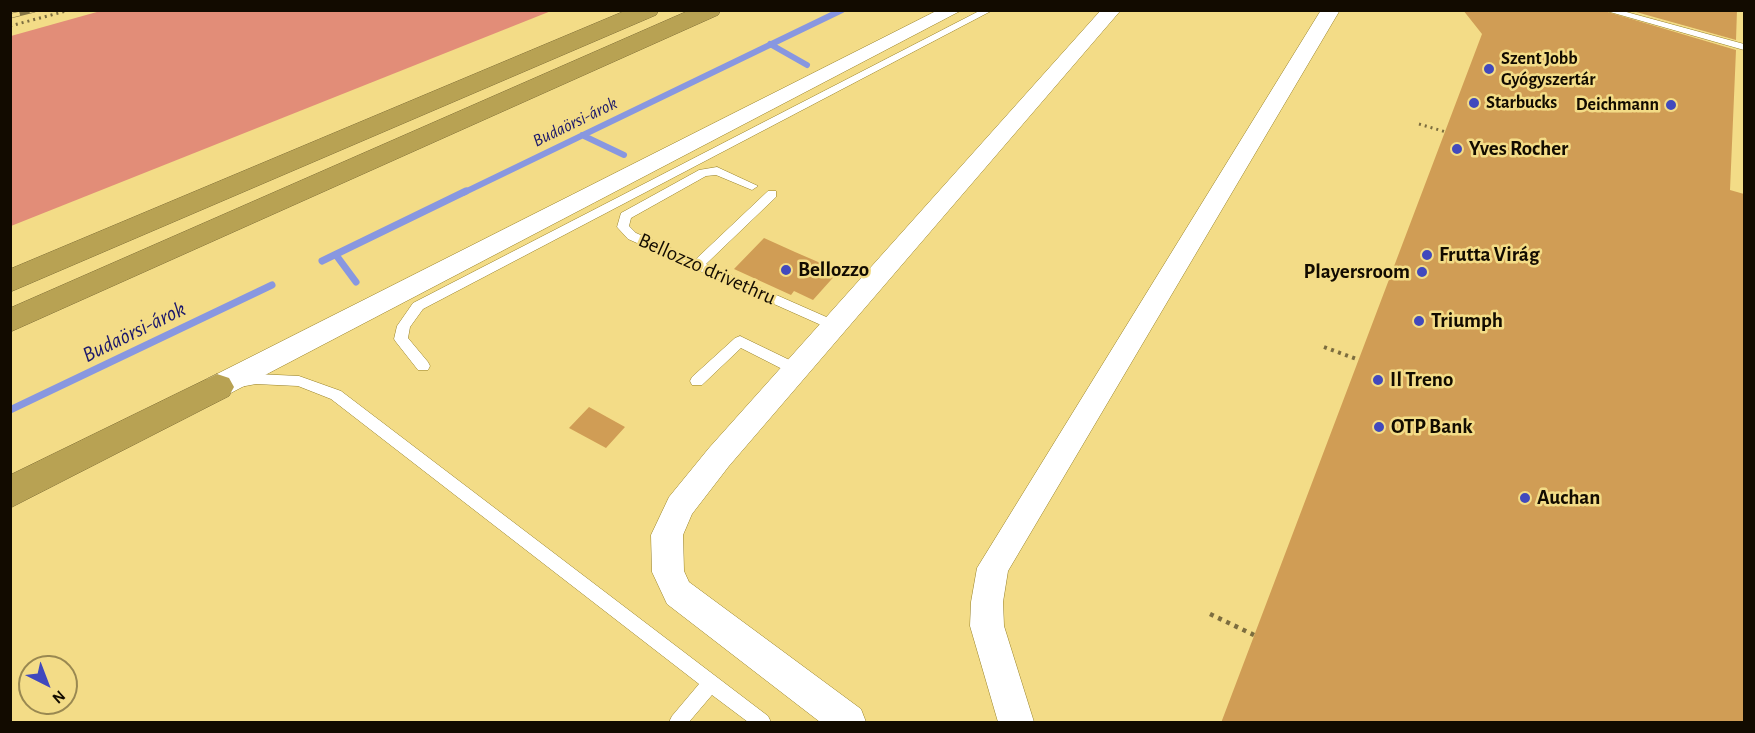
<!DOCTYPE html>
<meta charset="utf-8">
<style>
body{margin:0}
#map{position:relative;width:1755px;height:733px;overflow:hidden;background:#f3dc87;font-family:"Alegreya Sans",sans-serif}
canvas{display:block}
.frame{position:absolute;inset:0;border:12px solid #120b00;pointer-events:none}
.north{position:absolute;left:18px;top:655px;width:60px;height:60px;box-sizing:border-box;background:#f3dc87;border:2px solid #998851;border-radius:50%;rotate:138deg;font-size:16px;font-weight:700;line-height:24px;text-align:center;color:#120b00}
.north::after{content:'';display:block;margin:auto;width:21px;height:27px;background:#4149bd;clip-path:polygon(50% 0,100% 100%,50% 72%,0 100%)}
</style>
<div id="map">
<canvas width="1755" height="733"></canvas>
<div class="frame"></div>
<div class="north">N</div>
</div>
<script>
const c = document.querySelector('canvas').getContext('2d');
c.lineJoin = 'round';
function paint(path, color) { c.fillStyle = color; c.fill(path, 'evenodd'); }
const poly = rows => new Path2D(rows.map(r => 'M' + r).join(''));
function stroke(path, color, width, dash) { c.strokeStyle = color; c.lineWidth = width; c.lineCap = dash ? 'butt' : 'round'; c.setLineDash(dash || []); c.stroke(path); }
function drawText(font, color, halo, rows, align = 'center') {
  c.font = font + ' "Alegreya Sans",sans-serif'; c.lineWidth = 5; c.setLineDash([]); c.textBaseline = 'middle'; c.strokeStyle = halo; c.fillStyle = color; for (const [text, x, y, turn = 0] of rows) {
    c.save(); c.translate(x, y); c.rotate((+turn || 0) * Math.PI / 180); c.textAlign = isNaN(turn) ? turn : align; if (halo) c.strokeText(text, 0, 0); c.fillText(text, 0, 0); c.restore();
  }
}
paint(poly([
 [104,10,551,10,551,11,11,226,11,36]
]), '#e28d78');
stroke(poly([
 [770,44,807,65],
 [582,135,624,155],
 [463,193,842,10]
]), '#8897e0', 6);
stroke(poly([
 [336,255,356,282],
 [322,261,466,191],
 [10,410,272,285]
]), '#8897e0', 7);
paint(poly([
 [1463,10,1601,10,1736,50,1730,190,1744,194,1744,723,1221,723,1482,34],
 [1629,10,1737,10,1736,40],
 [764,238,795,252,839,271,813,300,794,291,791,295,734,269],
 [589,407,625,427,606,448,569,428]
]), '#d09d55');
const service = poly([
 [981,10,993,10,423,309,410,327,408,338,428,362,430,366,428,370,418,370,396,342,394,339,397,326,413,303,981,10],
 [1603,10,1619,10,1744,44,1744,50,1603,10],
 [717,167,758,186,752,190,716,175,706,176,631,218,629,226,636,233,696,259,768,191,776,191,776,197,706,264,840,323,842,326,840,329,830,329,628,239,617,227,621,213,699,170,717,167],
 [740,336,802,366,804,370,802,374,792,374,741,348,702,385,692,385,690,381,692,377,735,338,740,336],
 [256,374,299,376,341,391,768,716,771,722,748,722,712,695,689,722,669,722,672,716,699,684,331,399,298,386,256,384,240,387,235,386,233,382,235,378,256,374]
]);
const minor = poly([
 [938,10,962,10,227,395,217,398,207,395,203,387,207,379,938,10],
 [1101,10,1121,10,729,466,692,514,683,535,684,571,689,582,861,709,866,722,820,722,667,604,652,572,651,535,669,497,709,448,1101,10],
 [1321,10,1340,10,1008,571,1003,602,1004,626,1034,722,998,722,970,626,971,602,977,568,1321,10]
]);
const motorway = poly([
 [627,10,659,10,656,15,10,292,10,269,627,10],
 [690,10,721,10,718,15,10,332,10,308,690,10],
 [217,374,229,378,234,387,229,396,10,508,10,475,217,374]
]);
stroke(service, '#978027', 1);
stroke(minor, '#978027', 1);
stroke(motorway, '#7e6d36', 1);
stroke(poly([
 [10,26,70,10],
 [1419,124,1446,132]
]), '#7c6d3f', 3, [2, 4]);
stroke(poly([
 [1324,347,1359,360]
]), '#7c6d3f', 4, [3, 4.5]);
stroke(poly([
 [1210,614,1254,635]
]), '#7c6d3f', 4.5, [4, 5]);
paint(service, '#fff');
paint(minor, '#fff');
paint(motorway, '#b8a253');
const rail = poly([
 [10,16,34,10]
]);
stroke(rail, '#857545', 5);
stroke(rail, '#f3dc87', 4, [10]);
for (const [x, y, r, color] of [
 [1489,69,6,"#4149bd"],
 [1474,103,6,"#4149bd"],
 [1671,105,6,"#4149bd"],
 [1457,149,6,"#4149bd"],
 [1427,255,6,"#4149bd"],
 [786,270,6,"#4149bd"],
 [1422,272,6,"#4149bd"],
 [1419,321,6,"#4149bd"],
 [1378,380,6,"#4149bd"],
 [1379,427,6,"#4149bd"],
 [1525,498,6,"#4149bd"]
]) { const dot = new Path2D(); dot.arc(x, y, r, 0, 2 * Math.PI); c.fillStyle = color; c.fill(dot); stroke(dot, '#f3dc87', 2); }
drawText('bold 18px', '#120b00', '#f3dc87', [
 ["Szent Jobb",1501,59],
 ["Gyógyszertár",1501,80],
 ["Starbucks",1486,103],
 ["Deichmann",1659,105,"right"]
], 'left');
drawText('italic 18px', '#1a176b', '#f3dc87', [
 ["Budaörsi-árok",575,122,-26]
]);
drawText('bold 21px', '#120b00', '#f3dc87', [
 ["Yves Rocher",1469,149],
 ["Frutta Virág",1439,255],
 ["Bellozzo",798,270],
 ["Playersroom",1410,272,"right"],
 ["Triumph",1431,321],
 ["Il Treno",1390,380],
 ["OTP Bank",1391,427],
 ["Auchan",1537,498]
], 'left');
drawText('21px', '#120b00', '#f3dc87', [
 ["Bellozzo drivethru",707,269,24]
]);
drawText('italic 22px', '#1a176b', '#f3dc87', [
 ["Budaörsi-árok",134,332,-26]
]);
</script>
